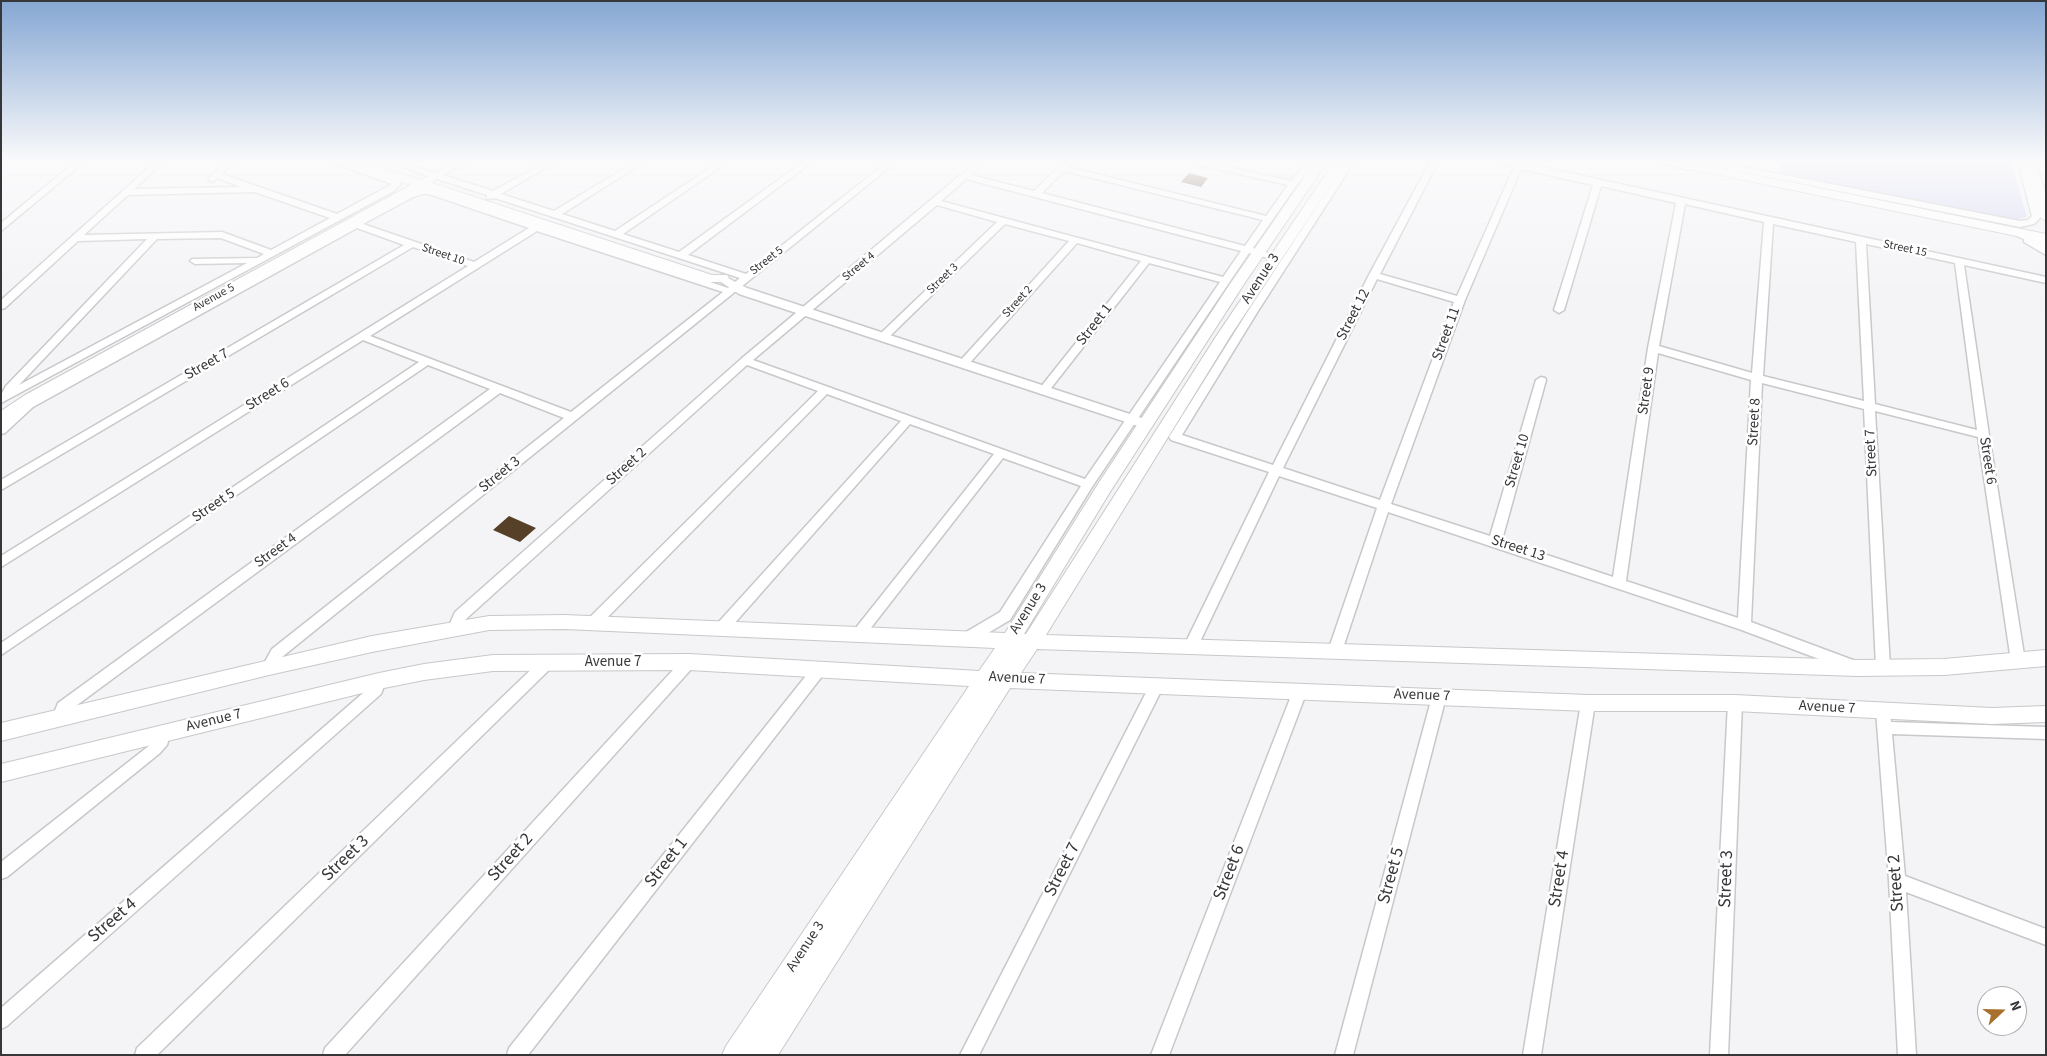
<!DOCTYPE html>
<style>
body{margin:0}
#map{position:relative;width:2047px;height:1056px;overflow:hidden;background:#f4f4f7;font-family:"Source Sans 3",sans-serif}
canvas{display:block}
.frame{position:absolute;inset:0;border:2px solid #363738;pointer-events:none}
.north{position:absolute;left:1977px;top:986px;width:50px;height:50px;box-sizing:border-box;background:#fff;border:1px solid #afafaf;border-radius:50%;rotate:69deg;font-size:14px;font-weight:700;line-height:20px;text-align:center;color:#363738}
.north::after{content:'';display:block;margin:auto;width:18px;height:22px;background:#a8702d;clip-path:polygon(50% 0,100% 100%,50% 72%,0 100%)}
</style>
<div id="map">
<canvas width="2047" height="1056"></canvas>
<div class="frame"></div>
<div class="north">N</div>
</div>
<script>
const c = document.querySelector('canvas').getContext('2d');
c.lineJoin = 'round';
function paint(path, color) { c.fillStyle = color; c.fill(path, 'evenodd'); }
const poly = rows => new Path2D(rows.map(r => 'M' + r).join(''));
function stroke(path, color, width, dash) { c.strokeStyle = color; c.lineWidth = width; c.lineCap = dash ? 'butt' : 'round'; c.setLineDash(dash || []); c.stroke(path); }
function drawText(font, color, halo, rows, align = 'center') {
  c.font = font + ' "Source Sans 3",sans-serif'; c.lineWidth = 5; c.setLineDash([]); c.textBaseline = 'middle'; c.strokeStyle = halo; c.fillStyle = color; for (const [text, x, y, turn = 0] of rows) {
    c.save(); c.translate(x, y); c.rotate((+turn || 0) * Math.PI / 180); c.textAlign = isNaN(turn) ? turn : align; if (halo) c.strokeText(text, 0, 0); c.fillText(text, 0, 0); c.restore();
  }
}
paint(poly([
 [1781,162,2011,162,2027,217,2014,220,1786,174,1780,171]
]), '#d5d7f2');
paint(poly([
 [1189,173,1208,178,1201,187,1181,182],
 [509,516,536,528,520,542,493,530]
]), '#564028');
const minor = poly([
 [1,162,8,162,1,166,1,162],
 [75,162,84,162,1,231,1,223,75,162],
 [155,162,163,162,134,189,241,187,218,178,212,182,208,179,226,162,234,162,222,174,337,214,392,184,336,164,335,162,346,162,397,178,401,184,394,191,1,403,2,393,6,386,147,239,78,241,5,308,1,309,1,300,155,162],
 [255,192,330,218,271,250,222,232,84,235,128,195,255,192],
 [221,238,264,254,257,258,192,259,190,261,195,264,247,263,19,385,157,239,221,238],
 [390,162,401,162,436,173,457,162,466,162,443,175,493,191,546,162,555,162,501,194,554,211,635,162,644,162,562,214,615,231,719,162,728,162,623,234,679,252,803,162,812,162,688,255,746,274,887,162,896,162,282,657,274,671,269,673,264,671,262,667,272,649,564,418,500,393,69,711,64,722,59,724,54,722,52,718,58,703,490,389,428,365,1,655,1,643,419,362,363,340,1,567,1,556,468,266,413,247,1,490,1,480,404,245,357,228,33,407,5,433,1,434,1,424,25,403,407,193,422,188,433,190,728,288,740,278,495,198,487,199,487,195,437,179,431,179,430,177,390,162],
 [423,194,429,194,529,228,474,262,363,224,413,197,423,194],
 [537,231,723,292,571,412,370,336,537,231],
 [976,162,984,162,971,175,1034,191,1064,162,1072,162,1068,167,1266,216,1288,185,1194,164,1193,162,1206,162,1291,181,1308,162,1316,162,1296,186,1253,248,1280,257,1275,260,1249,253,1092,487,1010,620,971,643,966,644,961,643,959,639,961,635,1000,612,1081,486,1003,458,863,638,858,639,853,638,851,634,994,454,910,424,726,633,721,634,716,633,714,629,716,625,901,421,827,394,598,627,593,628,588,627,586,623,588,619,818,391,747,365,466,619,460,632,455,633,450,632,448,628,455,612,741,359,976,162],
 [1064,171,1263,220,1245,246,1042,193,1064,171],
 [966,179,1241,251,1223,277,941,201,966,179],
 [937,205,997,222,879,335,878,337,879,339,887,339,1005,224,1069,241,959,362,958,364,959,366,967,366,1077,243,1141,261,1040,388,1039,390,1040,392,1048,392,1149,263,1220,282,1085,479,753,360,937,205],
 [1346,162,1354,162,1258,311,1182,435,1273,465,1369,275,1430,162,1438,162,1380,274,1457,296,1514,167,1498,164,1497,162,1519,162,2046,277,2046,283,1964,265,1989,435,2025,661,2023,665,2018,667,2013,665,2011,661,1978,437,1875,411,1890,667,1888,671,1883,673,1878,671,1876,667,1864,409,1762,383,1751,622,1861,663,1863,667,1861,671,1856,673,1851,671,1739,629,1388,512,1342,651,1340,655,1335,656,1330,655,1328,651,1377,508,1279,476,1196,650,1191,651,1186,650,1184,646,1269,472,1171,440,1169,437,1248,311,1346,162],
 [1521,169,1593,185,1554,310,1559,313,1564,310,1601,186,1676,203,1648,348,1613,577,1502,540,1546,380,1545,378,1541,377,1536,380,1490,536,1391,504,1465,300,1521,169],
 [1685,204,1764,222,1752,373,1659,346,1685,204],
 [1773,224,1856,242,1864,401,1763,376,1773,224],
 [1866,244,1955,263,1977,430,1875,404,1866,244],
 [1377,279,1454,302,1380,500,1283,468,1377,279],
 [1658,353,1751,380,1738,618,1626,581,1658,353],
 [1658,162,1673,162,1692,167,1688,170,1658,162],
 [1704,162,1718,162,2020,221,2028,220,2032,216,2018,162,2026,162,2041,217,2034,224,2020,227,1708,165,1704,162],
 [2027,237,2046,248,2046,255,2024,242,2024,238,2027,237],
 [689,656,694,658,696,662,694,666,345,1055,323,1055,325,1048,684,658,689,656],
 [547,657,552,659,554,663,552,667,157,1055,135,1055,137,1048,542,659,547,657],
 [818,665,823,667,825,671,823,675,528,1055,507,1055,509,1048,813,667,818,665],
 [379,675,384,677,386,681,381,694,7,1026,1,1029,1,1008,370,687,374,677,379,675],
 [1157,679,1162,681,1164,685,979,1055,960,1055,1152,681,1157,679],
 [1300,685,1305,687,1307,691,1169,1055,1151,1055,1293,691,1295,687,1300,685],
 [1439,691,1444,693,1446,697,1353,1055,1335,1055,1432,697,1434,693,1439,691],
 [1588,697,1593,699,1595,703,1541,1055,1523,1055,1581,703,1583,699,1588,697],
 [1735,697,1740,699,1742,703,1728,1055,1710,1055,1728,703,1730,699,1735,697],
 [1883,705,1888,707,1890,711,1891,722,2046,727,2046,739,1892,734,1905,876,2046,929,2046,945,1906,892,1916,1055,1898,1055,1889,881,1876,711,1878,707,1883,705],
 [163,728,168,730,170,734,167,745,160,753,7,877,1,879,1,862,150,745,155,739,158,730,163,728]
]);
const tertiary = poly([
 [2017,229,2046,242,2046,250,2013,234,2012,232,2013,230,2017,229],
 [722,275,747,288,1151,421,1153,424,1151,427,1146,428,1141,427,739,294,718,280,716,278,718,276,722,275]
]);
const secondary = poly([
 [348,162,364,162,421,180,431,175,435,176,437,179,432,183,712,275,727,275,729,278,722,282,706,282,423,188,35,401,7,423,1,424,1,411,25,395,411,185,350,164,348,162],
 [1315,162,1327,162,1244,284,1110,492,1024,634,1026,634,1217,335,1334,162,1346,162,1231,335,1046,635,1858,660,1944,659,2046,650,2046,666,1944,675,1858,676,1037,649,1021,673,1588,695,1735,695,1992,708,2046,706,2046,722,1992,724,1735,711,1588,711,1010,688,778,1055,722,1055,726,1046,969,686,689,670,493,671,424,680,379,689,1,782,1,764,379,673,424,664,493,655,689,654,979,671,995,648,564,629,489,630,372,652,269,675,1,741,1,723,372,636,489,616,564,615,1005,633,1098,484,1230,284,1315,162],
 [1670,162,1691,162,2046,234,2046,242,1676,166,1670,162],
 [2024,162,2036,162,2046,195,2046,221,2040,217,2024,162]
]);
stroke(minor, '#c8c8cb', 3);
stroke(tertiary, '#c8c8cb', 3);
stroke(secondary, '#c8c8cb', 2);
paint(minor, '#fff');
paint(tertiary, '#fff');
paint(secondary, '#fff');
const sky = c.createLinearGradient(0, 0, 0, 309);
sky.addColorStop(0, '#85a7d3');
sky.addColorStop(0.52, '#fafafb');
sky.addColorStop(1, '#fafafb00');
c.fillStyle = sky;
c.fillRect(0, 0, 2047, 309);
drawText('12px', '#363738', '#fff', [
 ["Street 15",1905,249,12],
 ["Street 10",443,255,19],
 ["Street 5",767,261,-38],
 ["Street 4",859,267,-40],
 ["Street 3",943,279,-44],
 ["Avenue 5",214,298,-29],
 ["Street 2",1018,302,-48]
]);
drawText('15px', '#363738', '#fff', [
 ["Avenue 3",1261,279,-57],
 ["Street 12",1354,315,-63],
 ["Street 1",1095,325,-52],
 ["Street 11",1447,334,-70],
 ["Street 7",207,365,-30],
 ["Street 9",1647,391,-82],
 ["Street 6",268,395,-32],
 ["Street 8",1755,422,-87],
 ["Street 7",1872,453,-93],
 ["Street 10",1518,461,-74],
 ["Street 6",1987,461,81],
 ["Street 2",627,467,-42],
 ["Street 3",500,475,-39],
 ["Street 5",214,506,-34],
 ["Street 13",1518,549,18],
 ["Street 4",276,551,-36],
 ["Avenue 3",1029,609,-58],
 ["Avenue 7",613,663],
 ["Avenue 7",1017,679,3],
 ["Avenue 7",1422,696,2],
 ["Avenue 7",1827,708,3],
 ["Avenue 7",214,721,-14],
 ["Avenue 3",806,947,-57]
]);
drawText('18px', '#363738', '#fff', [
 ["Street 2",511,858,-48],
 ["Street 3",346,859,-44],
 ["Street 1",667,863,-52],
 ["Street 7",1063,870,-63],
 ["Street 6",1230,873,-69],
 ["Street 5",1392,876,-75],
 ["Street 4",1560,879,-81],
 ["Street 3",1727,879,-88],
 ["Street 2",1897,883,-94],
 ["Street 4",113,921,-41]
]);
</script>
